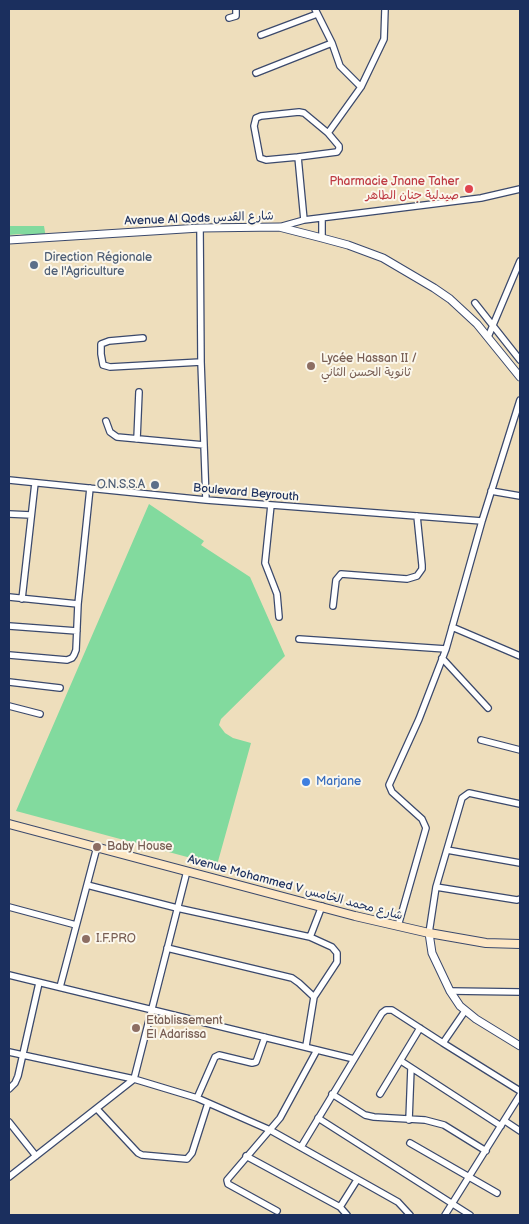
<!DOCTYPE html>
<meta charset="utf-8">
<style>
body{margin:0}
#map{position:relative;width:529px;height:1224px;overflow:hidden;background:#eedebc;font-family:"Balsamiq Sans",sans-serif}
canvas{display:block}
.frame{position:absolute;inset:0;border:10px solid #1b2f5e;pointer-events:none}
</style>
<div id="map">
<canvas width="529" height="1224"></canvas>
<div class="frame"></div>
</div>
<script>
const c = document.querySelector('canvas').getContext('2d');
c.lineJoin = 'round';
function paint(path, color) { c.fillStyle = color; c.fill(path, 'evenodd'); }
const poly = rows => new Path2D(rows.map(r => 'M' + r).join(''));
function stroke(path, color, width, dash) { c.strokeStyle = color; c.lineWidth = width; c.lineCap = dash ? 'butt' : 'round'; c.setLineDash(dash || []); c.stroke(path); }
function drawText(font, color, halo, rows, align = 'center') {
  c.font = font + ' "Balsamiq Sans","Playpen Sans Arabic",sans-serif'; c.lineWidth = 4; c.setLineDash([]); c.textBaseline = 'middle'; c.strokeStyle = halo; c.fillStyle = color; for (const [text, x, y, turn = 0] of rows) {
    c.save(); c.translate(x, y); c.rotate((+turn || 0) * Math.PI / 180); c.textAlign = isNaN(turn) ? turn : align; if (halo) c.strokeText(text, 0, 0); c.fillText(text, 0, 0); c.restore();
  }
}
paint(poly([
 [9,226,44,226,46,238,20,234,9,235],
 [149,504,204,541,201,545,250,577,285,656,221,719,219,725,225,733,233,738,251,743,217,865,16,811]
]), '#82da9e');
const minor = poly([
 [315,9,332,43,340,66,361,87],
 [229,18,236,16,236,9],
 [261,35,317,14],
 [256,73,332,43],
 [328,133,361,87,384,39,385,9],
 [298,157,266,160,260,158,254,126,256,118,261,116,299,112,304,113,328,133,339,146,339,149,337,152,298,157,304,220],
 [279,227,304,220,481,198,520,189],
 [200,228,201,362,206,500],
 [322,238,322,218],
 [475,303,520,360],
 [488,337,520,261],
 [143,338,109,341,101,344,101,354,103,365,110,367,201,362],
 [106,421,110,432,117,437,204,445],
 [137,439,139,392],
 [9,480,206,500,482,521],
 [491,491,520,496],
 [271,505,265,563,277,594,279,617],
 [9,514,31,515],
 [9,597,78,604],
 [22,599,35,483],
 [333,606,336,580,341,574,407,579,417,576,422,569,422,565,417,516],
 [9,626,77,631],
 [452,627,520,656],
 [299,639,446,649],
 [9,655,67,660,72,658,74,655,76,650,78,604,90,488],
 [442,658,488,708],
 [9,682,60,688],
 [9,706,40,714],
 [481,740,520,750],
 [447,850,520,863],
 [87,885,177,908,310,937,322,906],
 [436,887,517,900,520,899],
 [9,907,76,925],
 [398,926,426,828,422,819,392,792,389,785,419,719,446,649,482,521,520,400],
 [429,933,436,887,462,798,469,793,520,804],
 [310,937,332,947,337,953,337,962,314,997],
 [167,948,292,978,299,983,314,997,306,1046],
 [9,975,354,1059],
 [60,987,97,847],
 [450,991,520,992],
 [443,1043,520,1091],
 [9,1052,134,1079,197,1098,270,1130,398,1202,410,1215],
 [401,1061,501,1126],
 [9,1089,15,1083,18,1076,39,983],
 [332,1094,365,1115,374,1117,425,1120,444,1125,486,1151],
 [380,1094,420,1028],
 [197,1098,215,1057,219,1055,252,1063,256,1062,265,1037],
 [97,1109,138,1153,142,1155,187,1159,192,1153,208,1103],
 [318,1118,470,1215],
 [409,1120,411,1068],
 [505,1121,520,1131],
 [9,1122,36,1156],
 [410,1143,497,1193],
 [301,1147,382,1013,386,1010,392,1010,443,1043,465,1011],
 [246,1156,340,1207,347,1215],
 [9,1177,134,1079,187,871],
 [340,1207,357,1180],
 [277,1211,228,1184,227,1180,280,1118,317,1050],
 [445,1215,520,1095]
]);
const tertiary = poly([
 [9,240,200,228,279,227,322,238,348,245,383,258,434,288,450,299,477,324,520,377],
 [429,933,432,953,450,991,460,1006,476,1019,520,1046]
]);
const secondary = poly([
 [9,824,355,916,429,933,486,943,520,944]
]);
stroke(minor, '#3b496c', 8);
stroke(tertiary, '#3b496c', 9);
stroke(secondary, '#3b496c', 10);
stroke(minor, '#fff', 5.5);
stroke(tertiary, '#fff', 7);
stroke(secondary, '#fce6c4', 8);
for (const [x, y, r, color] of [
 [469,189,5,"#e0444e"],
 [34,265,5,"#5c6f8a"],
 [311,366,5,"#8d6e63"],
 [155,485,5,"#5c6f8a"],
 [306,782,5,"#3f7fe0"],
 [97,847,5,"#8d6e63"],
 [86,939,5,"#8d6e63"],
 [136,1028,5,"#8d6e63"]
]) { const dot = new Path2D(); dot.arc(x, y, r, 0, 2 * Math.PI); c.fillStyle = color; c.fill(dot); stroke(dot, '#fbf7ec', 2); }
drawText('12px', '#be3a42', '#fbf7ec', [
 ["Pharmacie Jnane Taher",459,182],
 ["صيدلية جنان الطاهر",459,196]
], 'right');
drawText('12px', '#1b2f5e', '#fbf7ec', [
 ["Avenue Al Qods شارع القدس",199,219,-2],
 ["Boulevard Beyrouth",246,493,5],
 ["Avenue Mohammed V شارع محمد الخامس",295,888,15]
]);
drawText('12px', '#4e5e75', '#fbf7ec', [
 ["Direction Régionale",44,258],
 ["de l'Agriculture",44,272],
 ["O.N.S.S.A",145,485,"right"]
], 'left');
drawText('12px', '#785e54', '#fbf7ec', [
 ["Lycée Hassan II /",321,359],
 ["ثانوية الحسن الثاني",321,373],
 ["Baby House",107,847],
 ["I.F.PRO",96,939],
 ["Etablissement",146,1021],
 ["El Adarissa",146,1035]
], 'left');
drawText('12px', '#366cbe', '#fbf7ec', [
 ["Marjane",316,782]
], 'left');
</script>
